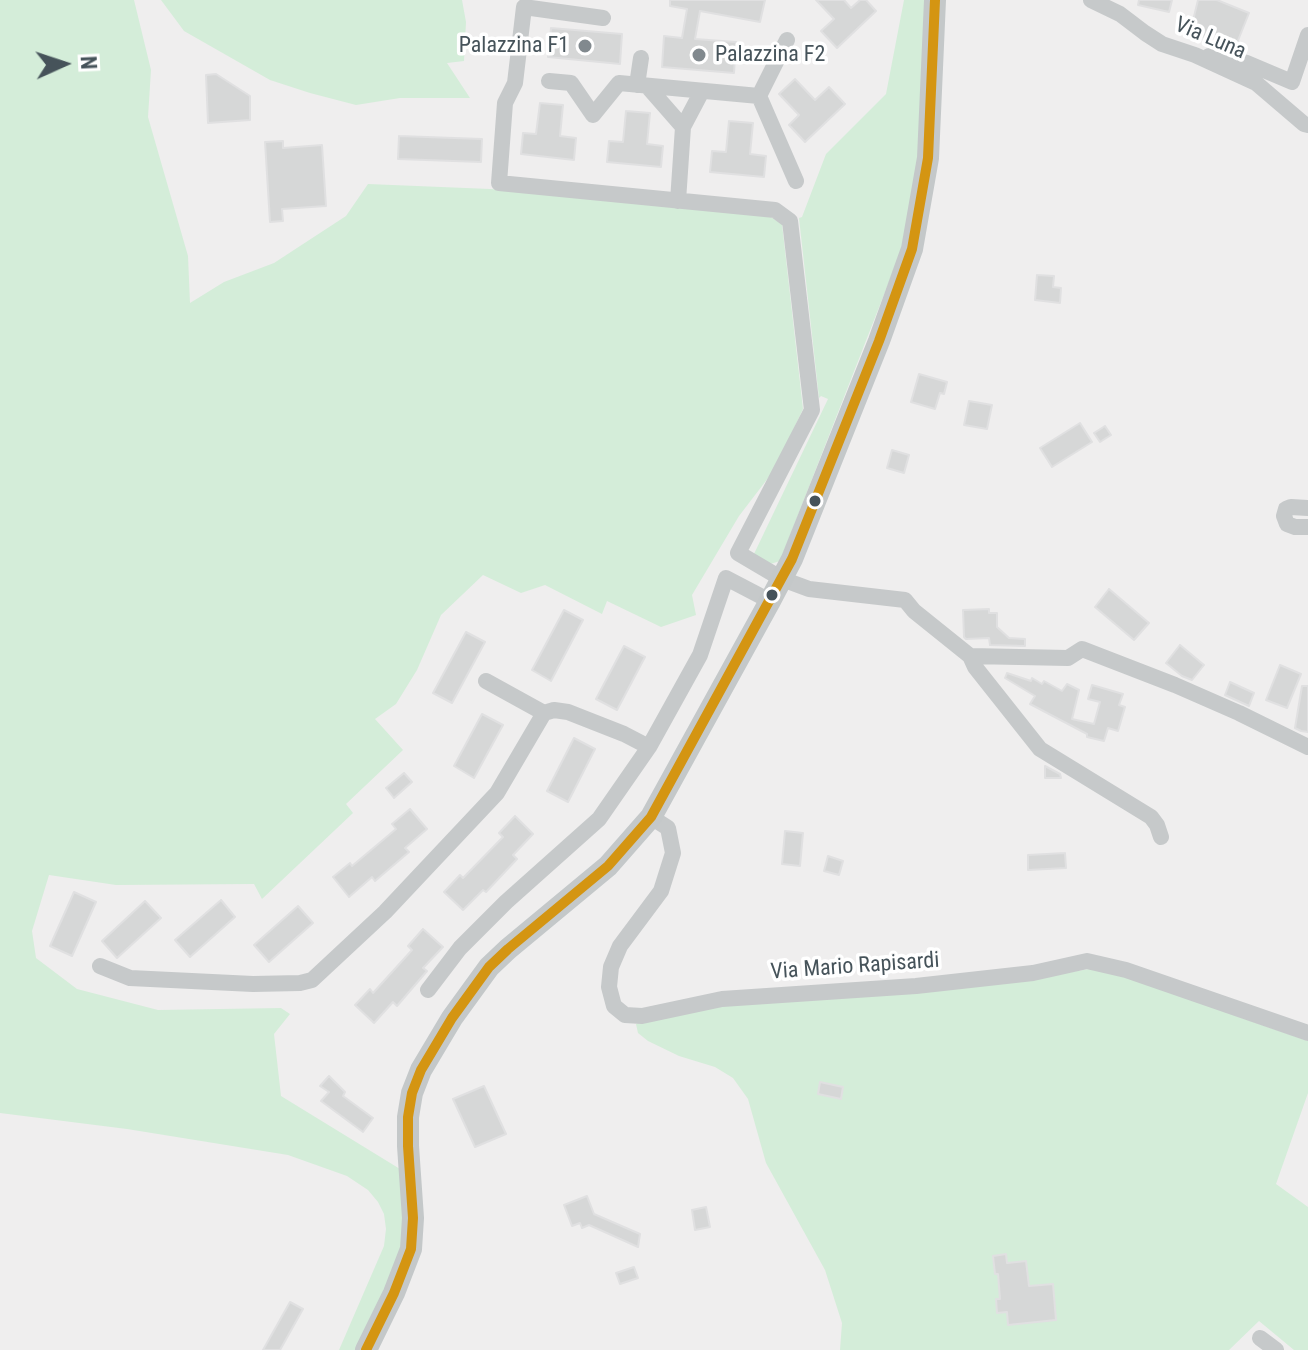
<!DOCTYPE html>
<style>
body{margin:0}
#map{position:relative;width:1308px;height:1350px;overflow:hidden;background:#efeeee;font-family:"Roboto Condensed",sans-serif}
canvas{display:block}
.north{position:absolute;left:24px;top:24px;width:80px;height:80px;-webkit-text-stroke:6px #fff;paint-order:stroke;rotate:87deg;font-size:22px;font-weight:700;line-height:32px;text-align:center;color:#46535a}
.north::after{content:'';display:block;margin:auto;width:28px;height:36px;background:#46535a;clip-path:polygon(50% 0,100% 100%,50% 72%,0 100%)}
</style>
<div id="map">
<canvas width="1308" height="1350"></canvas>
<div class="north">N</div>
</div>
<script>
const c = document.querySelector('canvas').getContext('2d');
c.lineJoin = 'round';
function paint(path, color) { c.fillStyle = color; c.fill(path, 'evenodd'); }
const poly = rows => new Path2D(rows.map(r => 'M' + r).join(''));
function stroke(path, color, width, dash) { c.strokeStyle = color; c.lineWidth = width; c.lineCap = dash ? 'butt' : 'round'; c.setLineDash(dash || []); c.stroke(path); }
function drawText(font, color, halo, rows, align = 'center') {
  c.font = font + ' "Roboto Condensed",sans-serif'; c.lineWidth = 7; c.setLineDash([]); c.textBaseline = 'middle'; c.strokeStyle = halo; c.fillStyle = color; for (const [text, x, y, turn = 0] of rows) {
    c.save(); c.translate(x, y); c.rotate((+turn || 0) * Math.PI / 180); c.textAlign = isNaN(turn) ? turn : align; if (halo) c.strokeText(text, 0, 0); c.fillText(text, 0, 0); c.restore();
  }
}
paint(poly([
 [0,0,134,0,151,70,148,117,188,256,190,303,224,282,274,263,346,216,368,184,490,189,580,196,769,216,782,224,803,409,775,469,739,516,692,595,696,615,661,627,607,601,602,614,545,585,521,593,483,575,441,615,417,670,396,704,375,719,403,750,346,804,353,813,262,899,254,884,116,885,49,875,32,931,36,958,77,989,158,1010,281,1008,290,1014,274,1034,281,1096,400,1169,405,1220,399,1258,358,1350,339,1350,384,1246,386,1229,384,1214,378,1202,368,1190,347,1176,288,1155,127,1129,0,1113],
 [161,0,462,0,466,22,464,61,447,63,470,98,400,98,356,105,310,93,270,80,184,31],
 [904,0,926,0,918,160,901,251,780,561,767,565,753,556,828,399,821,396,819,398,799,218,802,217,826,154,886,94],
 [1089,969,1108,971,1308,1041,1308,1093,1276,1184,1308,1207,1308,1350,1294,1350,1259,1321,1229,1350,840,1350,842,1323,825,1270,766,1163,748,1099,733,1078,715,1067,679,1056,648,1041,638,1033,636,1024,728,1005,1036,978]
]), '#d4edd9');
const building = poly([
 [670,0,765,0,760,22,700,11,695,39,736,42,734,73,662,67,664,36,682,38,687,9,670,6,670,0],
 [816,0,844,0,851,8,860,0,866,0,876,11,837,48,821,31,834,19,816,0],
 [1139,0,1172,0,1169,12,1138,5,1139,0],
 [1198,0,1217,0,1249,13,1237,43,1213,33,1211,39,1190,33,1198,0],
 [551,28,622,34,620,64,548,57,551,28],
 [216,74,250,96,250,120,208,123,206,75,216,74],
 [795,79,815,100,829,87,845,104,805,142,789,125,799,115,779,94,795,79],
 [540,103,563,105,560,136,576,138,574,160,521,154,523,133,536,134,540,103],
 [626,111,650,113,647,144,663,146,661,167,607,162,609,141,623,142,626,111],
 [729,121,753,123,750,154,766,156,764,177,710,172,712,151,726,152,729,121],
 [399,136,482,139,481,162,398,159,399,136],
 [283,141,283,148,322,145,326,206,282,209,283,221,270,222,265,142,283,141],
 [1037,275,1054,276,1053,287,1061,288,1060,303,1035,300,1037,275],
 [919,374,947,382,944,394,940,393,935,409,911,402,919,374],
 [969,401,992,405,987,429,964,425,969,401],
 [1080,423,1092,442,1052,467,1040,448,1080,423],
 [1105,426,1111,435,1100,442,1094,433,1105,426],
 [892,450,909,455,904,473,887,468,892,450],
 [1109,589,1149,623,1134,640,1095,607,1109,589],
 [989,609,989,613,997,613,997,627,1009,638,1025,639,1025,646,990,645,989,638,966,639,964,637,963,610,989,609],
 [564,610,583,620,551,681,532,670,564,610],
 [466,632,485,642,452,703,433,693,466,632],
 [1180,645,1204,665,1192,680,1182,676,1166,663,1180,645],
 [624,646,645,657,617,710,596,699,624,646],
 [1280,665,1301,674,1287,708,1266,700,1280,665],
 [1007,673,1031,681,1032,678,1042,684,1044,681,1062,691,1067,684,1079,690,1072,719,1094,724,1100,702,1088,699,1092,685,1123,694,1119,705,1125,707,1118,731,1108,728,1104,741,1087,737,1087,734,1030,704,1035,696,1005,678,1007,673],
 [1230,682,1254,693,1249,706,1225,695,1230,682],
 [1302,686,1308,686,1308,732,1301,731,1295,728,1302,686],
 [482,714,503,725,474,778,454,766,482,714],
 [574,738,595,749,568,802,547,791,574,738],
 [1045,766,1060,774,1061,778,1045,778,1045,766],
 [404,773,412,782,394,798,386,788,404,773],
 [410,809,427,829,405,848,409,852,375,881,372,877,349,897,333,877,350,863,352,866,396,829,392,824,410,809],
 [515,816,533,834,513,855,517,859,486,892,483,890,463,910,444,892,460,875,463,878,503,837,499,833,515,816],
 [785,831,803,833,800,866,782,864,785,831],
 [1065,853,1066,868,1028,870,1028,855,1065,853],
 [828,856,843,861,839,875,824,871,828,856],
 [74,892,96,902,72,956,50,946,74,892],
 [221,900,235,917,190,957,175,940,221,900],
 [145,901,161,918,117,958,102,941,145,901],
 [298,906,313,923,269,962,254,945,298,906],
 [423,929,443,947,423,968,427,971,397,1006,393,1002,374,1023,355,1005,370,989,373,993,412,950,408,946,423,929],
 [329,1076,345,1092,343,1096,373,1118,363,1132,321,1101,329,1092,320,1086,329,1076],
 [820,1082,843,1087,841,1099,818,1094,820,1082],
 [484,1086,506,1134,475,1147,453,1099,484,1086],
 [587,1196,594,1214,640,1234,638,1247,589,1225,582,1228,580,1223,572,1226,564,1205,587,1196],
 [706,1207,710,1227,695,1230,692,1210,706,1207],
 [1006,1254,1007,1263,1026,1261,1029,1286,1053,1284,1056,1320,1008,1325,1007,1312,997,1313,996,1299,1000,1299,998,1274,995,1274,993,1256,1006,1254],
 [634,1267,638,1278,620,1284,616,1273,634,1267],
 [290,1302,303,1309,280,1350,263,1350,290,1302]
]);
paint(building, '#d6d7d7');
stroke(building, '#e0e0e1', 2);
stroke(poly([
 [1091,0,1120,14,1145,33,1162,44,1195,55,1256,83,1304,124,1308,125],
 [603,18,524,7,515,83,505,103,499,183,775,210,790,221,812,410,738,553,782,579,809,589,905,600,914,611,970,656,1068,658,1082,649,1175,685,1239,713,1308,747],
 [1209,56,1227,58,1247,63,1292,82,1308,35],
 [549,81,571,83,593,115,619,83,759,96,787,40],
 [637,85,641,58],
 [648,87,683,127],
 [759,96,796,181],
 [678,201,683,127,702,91],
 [1308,508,1291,507,1286,509,1284,516,1287,524,1295,527,1308,527],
 [970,656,975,667,1040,749,1151,817,1157,825,1161,837],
 [486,681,544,713],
 [651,817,668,828,673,853,661,891,620,946,611,967,609,987,614,1006,625,1015,642,1016,722,999,916,986,1033,973,1087,961,1126,970,1308,1033],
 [100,966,130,978,253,984,300,983,312,980,385,912,497,793,544,713,554,710,568,712,624,734,649,747],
 [428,990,460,948,506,902,599,819,649,747,700,655,726,578,770,601],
 [1260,1338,1276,1350]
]), '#c6c9ca', 16);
stroke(poly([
 [366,1350,394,1293,411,1249,413,1218,408,1146,408,1117,412,1093,421,1070,452,1018,489,967,508,949,608,866,651,817,770,601,792,559,879,341,912,249,928,158,935,0]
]), '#c4c8c9', 22);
stroke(poly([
 [366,1350,394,1293,411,1249,413,1218,408,1146,408,1117,412,1093,421,1070,452,1018,489,967,508,949,608,866,651,817,792,559,879,341,912,249,928,158,935,0]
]), '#d49512', 10);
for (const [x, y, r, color] of [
 [585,46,8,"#81898e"],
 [699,55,8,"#81898e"],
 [815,501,7,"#46535a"],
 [772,595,7,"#46535a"]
]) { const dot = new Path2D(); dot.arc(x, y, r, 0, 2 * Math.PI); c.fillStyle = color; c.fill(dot); stroke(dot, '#fff', 3); }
drawText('22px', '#46535a', '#fff', [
 ["Via Luna",1210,39,23],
 ["Via Mario Rapisardi",855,967,-4]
]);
drawText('22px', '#46535a', '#fff', [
 ["Palazzina F1",569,46],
 ["Palazzina F2",715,55,"left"]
], 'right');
</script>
